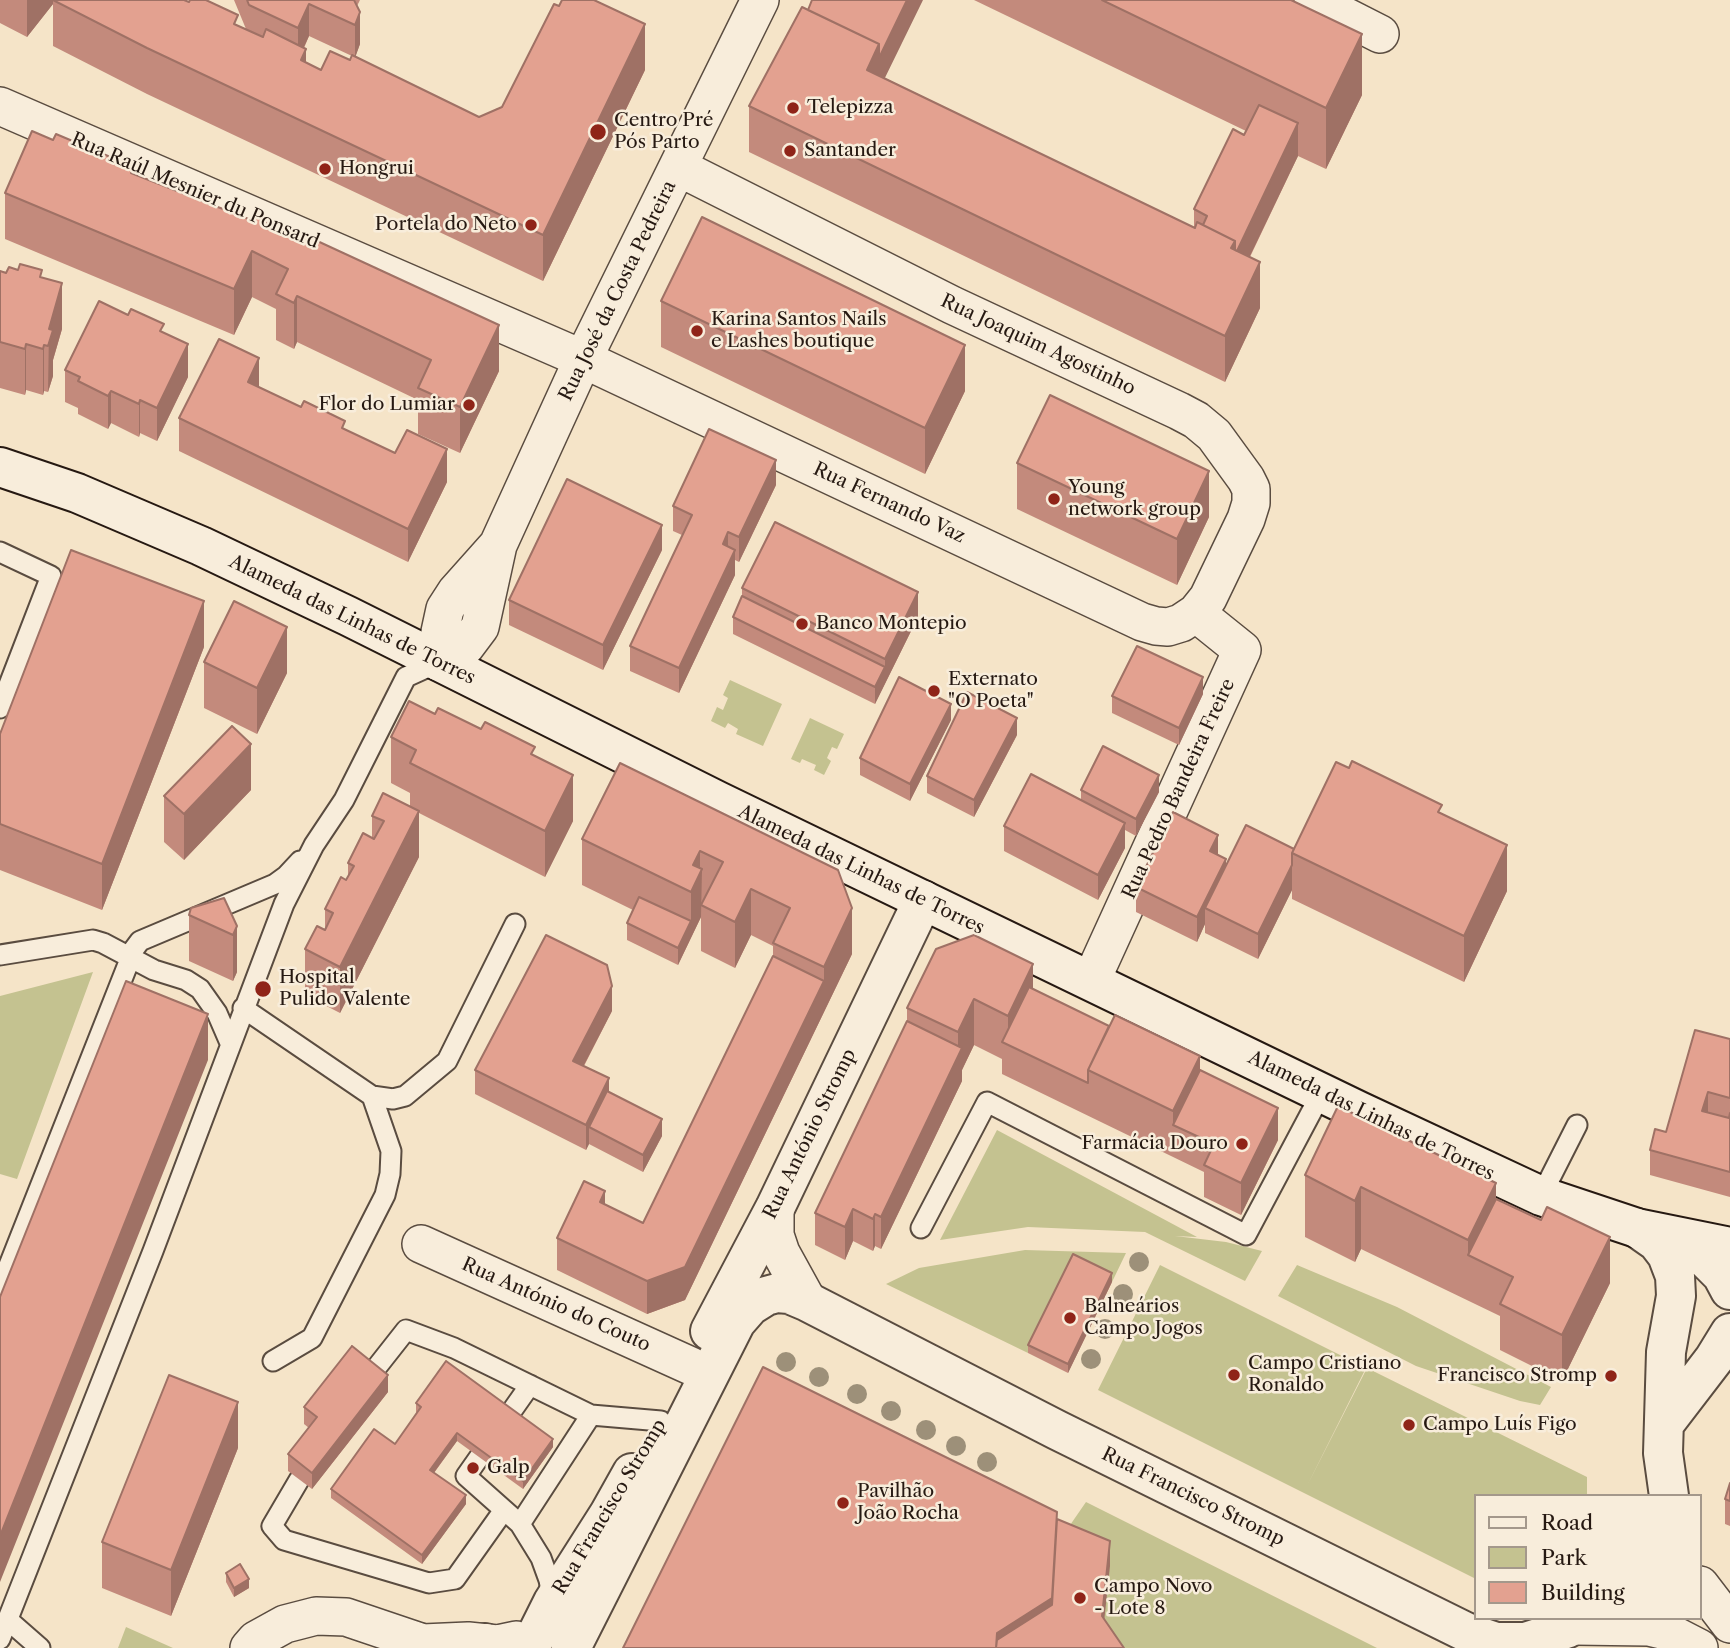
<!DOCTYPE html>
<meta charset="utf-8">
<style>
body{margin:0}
#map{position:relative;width:1730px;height:1648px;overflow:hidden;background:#f5e4c8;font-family:"Libre Caslon Text",serif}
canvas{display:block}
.legend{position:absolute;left:1474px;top:1494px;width:228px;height:126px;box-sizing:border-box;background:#f8eddb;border:2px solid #a4988b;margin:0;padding:9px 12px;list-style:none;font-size:21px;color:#261912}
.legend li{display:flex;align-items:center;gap:14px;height:35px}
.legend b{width:35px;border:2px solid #a4988b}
</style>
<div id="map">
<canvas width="1730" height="1648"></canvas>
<ul class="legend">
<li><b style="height:9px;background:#f8eddb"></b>Road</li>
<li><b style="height:19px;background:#c4c290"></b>Park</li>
<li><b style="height:19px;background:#e3a190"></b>Building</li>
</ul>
</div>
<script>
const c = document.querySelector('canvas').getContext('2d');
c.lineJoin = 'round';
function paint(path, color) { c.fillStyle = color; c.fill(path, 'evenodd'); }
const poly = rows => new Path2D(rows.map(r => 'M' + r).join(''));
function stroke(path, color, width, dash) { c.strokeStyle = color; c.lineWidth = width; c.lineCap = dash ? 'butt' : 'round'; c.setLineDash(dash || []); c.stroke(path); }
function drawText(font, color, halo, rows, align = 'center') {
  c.font = font + ' "Libre Caslon Text",serif'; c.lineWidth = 5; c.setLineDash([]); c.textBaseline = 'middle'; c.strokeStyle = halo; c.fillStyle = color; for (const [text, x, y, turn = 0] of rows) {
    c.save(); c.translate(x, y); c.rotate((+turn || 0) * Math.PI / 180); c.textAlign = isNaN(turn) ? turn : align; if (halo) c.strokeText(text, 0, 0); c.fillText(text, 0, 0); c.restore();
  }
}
paint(poly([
 [730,680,782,704,763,746,736,734,738,729,728,723,725,728,711,721,717,707,723,710,728,698,723,695],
 [810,718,844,734,837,749,832,747,827,758,831,761,824,775,814,770,816,765,802,759,800,763,791,759],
 [93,972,17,1179,0,1174,0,996],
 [997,1130,1197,1237,1175,1236,1226,1242,1262,1251,1245,1281,1145,1232,1028,1227,940,1240],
 [1025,1250,1126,1253,1112,1282,1028,1353,886,1284,919,1268],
 [1160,1265,1366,1368,1308,1484,1367,1368,1587,1477,1587,1496,1476,1496,1476,1579,1098,1390],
 [1297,1265,1397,1307,1551,1387,1540,1405,1520,1401,1416,1366,1278,1296],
 [1086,1502,1377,1648,1024,1648,1057,1544],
 [126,1627,173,1648,118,1648]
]), '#c4c290');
const service = poly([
 [0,552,51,576,0,708],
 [0,955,93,940,103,943,154,970,186,980,200,989,217,1013,230,1043],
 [243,1008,372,1096,391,1151,390,1174,385,1195,312,1338,273,1361],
 [372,1096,393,1099,405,1096,447,1061,515,924],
 [1541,1196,1577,1125],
 [921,1228,987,1102,1246,1235,1322,1092],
 [0,1288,134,949,140,941,275,884,286,876,300,861],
 [369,1377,406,1330,454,1348,591,1415,661,1421],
 [530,1385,466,1476,520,1524,541,1558,549,1580,553,1601],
 [299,1480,272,1526,284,1540,429,1583,455,1579,504,1510],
 [520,1524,591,1415],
 [8,1620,40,1648],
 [0,1639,153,1251,284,904,314,845,344,800,406,677,439,662]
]);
const minor = poly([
 [1313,0,1380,34],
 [0,106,583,359,1142,622,1156,626,1168,627,1181,623,1196,613,1208,598,1246,519,1251,503,1251,489,1246,479,1214,435,1196,420,1179,411,952,305,678,167],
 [439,662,465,647,480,627,498,545,583,359,760,0],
 [439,662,440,632,445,609,456,592,497,546],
 [1091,981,1242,650,1196,613],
 [775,1208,775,1235,781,1253,808,1302],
 [421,1244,691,1366],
 [1700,1585,1730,1624],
 [1574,1626,1649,1627,1666,1631,1699,1648],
 [423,1643,468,1641,497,1644,516,1640],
 [249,1648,256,1640,285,1624,316,1616,346,1617,423,1643,430,1648]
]);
const tertiary = poly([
 [1637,1228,1657,1242,1667,1255,1675,1276,1676,1296,1666,1352,1663,1453,1669,1496],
 [1665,1238,1680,1243,1705,1258,1722,1275,1730,1290],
 [710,1331,775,1208,923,900],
 [1665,1423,1714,1359,1730,1333],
 [485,1643,494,1648],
 [530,1648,553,1602,609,1514,632,1473],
 [571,1648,736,1322,750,1306,766,1296,777,1293,789,1294,808,1302,1057,1430,1466,1632,1496,1642,1525,1642,1566,1629,1586,1618]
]);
const secondary = poly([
 [0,467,77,493,201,546,348,616,718,801,1359,1111,1541,1196,1637,1228,1730,1247]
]);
stroke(service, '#5a4c40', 23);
stroke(minor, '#5a4c40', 40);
stroke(tertiary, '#5a4c40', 42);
stroke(secondary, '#261912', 42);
stroke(service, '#f8eddb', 19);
stroke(minor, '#f8eddb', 37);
stroke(tertiary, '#f8eddb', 38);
stroke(secondary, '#f8eddb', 38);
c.fillStyle = '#9d9079';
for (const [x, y] of [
 [1139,1262],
 [1123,1294],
 [1105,1329],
 [1091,1359],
 [786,1362],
 [819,1377],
 [857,1394],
 [891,1411],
 [926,1430],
 [956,1446],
 [987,1462]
]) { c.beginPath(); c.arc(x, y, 10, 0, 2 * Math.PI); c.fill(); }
paint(poly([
 [0,0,184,0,246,29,234,0,360,0,357,6,360,44,355,57,479,117,645,70,543,281,147,94,53,46,53,4,27,37,0,23],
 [309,36,352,56,350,60,321,70,306,63,304,48],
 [974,0,1291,0,1362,95,1326,169,1298,156,1250,257,1260,308,1225,382,749,152,749,106,808,10,885,78,1194,228,1194,209,1246,131],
 [134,174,499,371,460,453,418,434,418,400,297,342,294,349,276,340,276,309,252,297,234,335,5,239,5,193],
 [0,271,42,277,62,329,53,360,53,376,48,392,44,391,43,395,26,390,25,395,0,388],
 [661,301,965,391,925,474,661,347],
 [164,333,188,377,157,441,140,433,139,437,111,423,108,429,78,414,78,408,65,402,65,370],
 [259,387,345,429,447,482,408,562,179,451,179,418],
 [1017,463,1209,517,1177,585,1017,509],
 [776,485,739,562,735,560,735,575,679,693,630,671,630,646,682,535,673,531,673,506],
 [662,550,603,670,509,625,509,600],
 [742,588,918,617,875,704,733,634,733,617,742,596],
 [204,647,102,910,0,870,0,734],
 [204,662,287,673,257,734,204,708],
 [1203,694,1179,745,1112,713,1112,696],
 [435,714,535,756,573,821,545,877,419,813,419,857,340,1013,305,995,305,949,325,930,325,909,348,877,348,863,372,838,372,816,410,806,410,793,391,783,391,737],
 [951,720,910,801,860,775,860,758],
 [1017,735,974,817,927,793,927,776],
 [620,763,852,954,685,1300,647,1314,557,1270,557,1238,605,1204,643,1223,773,956,773,946,751,935,735,968,701,951,701,917,678,965,627,940,627,923,633,910,582,885,582,839],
 [251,790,184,860,164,842,164,796],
 [1081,790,1159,792,1136,836,1125,830,1125,848,1098,900,1004,851,1004,826,1081,800],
 [1442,814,1507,891,1464,982,1292,899,1292,890,1258,959,1205,933,1205,924,1197,942,1136,912,1136,887,1218,855,1226,867,1294,849],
 [189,915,237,926,237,972,233,981,189,961],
 [1033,989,1200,1070,1278,1140,1241,1215,1204,1197,1204,1172,1002,1074,1002,1059,974,1045,962,1070,962,1081,881,1249,875,1246,873,1251,853,1241,845,1260,815,1245,815,1213,907,1021,907,1008],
 [612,1011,584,1066,609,1092,662,1136,643,1172,589,1144,586,1150,475,1094,475,1070],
 [1730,1039,1730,1197,1650,1175,1650,1150,1666,1132],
 [1305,1175,1496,1199,1610,1283,1562,1381,1500,1350,1500,1316,1361,1249,1355,1262,1305,1237],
 [1112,1282,1068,1373,1028,1353,1028,1345],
 [388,1392,312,1489,288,1471,288,1454,309,1428,304,1424,304,1407],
 [416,1403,553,1447,523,1489,457,1441,434,1473,466,1504,422,1564,331,1498,331,1489,395,1444,417,1413,416,1412],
 [238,1448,171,1616,102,1588,102,1542],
 [1730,1483,1730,1526,1725,1524,1725,1499],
 [226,1573,249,1588,234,1597,226,1582]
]), '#c38a7c');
paint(poly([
 [27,0,53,0,53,4,27,37],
 [907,0,923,0,879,90,867,70,879,44],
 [309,4,309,36,298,60,298,28],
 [360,12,360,44,355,58,355,25],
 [645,24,645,70,543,281,543,235],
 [1362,34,1362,95,1326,169,1326,108],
 [306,49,306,95,301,60],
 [1298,123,1298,156,1235,287,1231,248],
 [252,251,252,297,234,335,234,289],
 [1260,262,1260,308,1225,382,1225,336],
 [62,283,62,329,53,360,53,376,48,392,49,329],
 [297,296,297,342,294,349,294,303],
 [499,325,499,371,460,453,460,407],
 [26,344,26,390,25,395,25,349],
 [188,344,188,377,157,441,157,408],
 [44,345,44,391,43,395,43,349],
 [965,345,965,391,925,474,925,428],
 [259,358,259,391,248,382],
 [111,391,111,423,108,429,108,396],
 [140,400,140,433,139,437,139,404],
 [447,449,447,482,408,562,408,529],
 [776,460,776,485,739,562,739,537],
 [1209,471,1209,517,1177,585,1177,539],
 [662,525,662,550,603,670,603,645],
 [728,532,728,557,723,544],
 [735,550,735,575,679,693,679,668],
 [918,592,918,617,875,704,875,687,885,667,885,659],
 [204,601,204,647,102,910,102,864],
 [287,627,287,673,257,734,257,688],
 [1203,677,1203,694,1179,745,1179,728],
 [951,704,951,720,910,801,910,784],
 [1017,718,1017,735,974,817,974,800],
 [251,744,251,790,184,860,184,814],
 [573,775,573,821,545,877,545,831],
 [1159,775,1159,792,1136,836,1136,819],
 [419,811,419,857,340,1013,340,967],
 [1125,823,1125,848,1098,900,1098,875],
 [1218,835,1218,859,1210,851],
 [1507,845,1507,891,1464,982,1464,936],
 [700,851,700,873,702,869,701,917,678,965,678,948,691,922,691,892,693,865],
 [1226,859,1226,884,1205,908,1205,924,1197,942,1197,917],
 [1292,865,1292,890,1258,959,1258,934],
 [751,889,751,935,735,968,735,922],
 [852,908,852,954,685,1300,647,1314,647,1281,824,981,824,967],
 [237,926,237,972,233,981,233,935],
 [1033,964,1033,1010,1008,1045,1008,1016],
 [612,986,612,1011,573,1086,573,1061],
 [974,999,974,1045,962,1070,962,1081,881,1249,881,1217,958,1057,958,1032],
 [208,1014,208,1060,0,1582,0,1536],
 [1200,1056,1200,1102,1173,1125,1173,1157,1173,1111],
 [609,1078,609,1103,589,1127,589,1144,586,1150,586,1125],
 [1708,1092,1708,1117,1702,1111],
 [1278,1108,1278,1140,1241,1215,1241,1183],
 [662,1119,662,1136,643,1172,643,1155],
 [1496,1183,1496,1245,1468,1255,1468,1240],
 [1361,1187,1361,1249,1355,1262,1355,1201],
 [605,1191,605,1223,600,1202],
 [853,1209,853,1241,845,1260,845,1227],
 [875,1214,875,1246,873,1251,873,1219],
 [1610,1237,1610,1283,1562,1381,1562,1335],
 [1112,1273,1112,1282,1068,1373,1068,1364],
 [388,1375,388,1392,312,1489,312,1473],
 [238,1402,238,1448,171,1616,171,1570],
 [457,1433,457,1441,430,1478,430,1470],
 [553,1439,553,1447,523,1489,523,1481],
 [466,1495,466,1504,422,1564,422,1555],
 [1110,1541,1110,1566,1102,1641,1102,1616],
 [249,1579,249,1588,234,1597,234,1588],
 [1052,1598,1052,1630,996,1648,997,1633]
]), '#9f7165');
const building = poly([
 [53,0,184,0,189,2,190,0,206,0,238,15,234,24,263,37,266,29,306,49,301,60,321,70,330,51,350,60,352,55,479,117,502,107,554,4,559,6,562,0,594,0,645,24,543,235,147,48,53,0],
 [247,0,354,0,360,12,355,25,309,4,298,28,249,5,247,0],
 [812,0,907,0,879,58,879,44,808,10,812,0],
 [1102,0,1291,0,1362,34,1326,108,1102,0],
 [802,7,879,44,867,70,1195,228,1197,222,1235,241,1231,248,1260,262,1225,336,749,106,802,7],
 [1259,105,1298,123,1237,251,1235,250,1235,241,1203,225,1207,216,1194,209,1233,129,1244,135,1259,105],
 [32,131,53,140,56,134,134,167,131,173,251,220,253,215,296,239,300,233,499,325,460,407,418,388,431,360,297,296,294,303,276,294,288,269,252,251,234,289,5,193,32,131],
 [702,217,965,345,925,428,661,301,702,217],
 [20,264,42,270,40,277,62,283,49,329,53,330,48,346,44,345,43,349,26,344,25,349,0,342,0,271,6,273,9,267,18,270,20,264],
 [99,301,128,315,131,309,164,324,160,331,188,344,157,408,140,400,139,404,111,391,108,396,78,381,80,377,65,370,99,301],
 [219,339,259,358,248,382,301,407,304,401,345,421,342,428,395,453,407,430,447,449,408,529,179,418,219,339],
 [1050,395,1209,471,1177,539,1017,463,1050,395],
 [709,429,776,460,739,537,728,532,723,544,735,550,679,668,630,646,692,515,673,506,709,429],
 [567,479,662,525,603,645,509,600,567,479],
 [775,522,918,592,885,659,742,588,775,522],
 [71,550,204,601,102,864,0,824,0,734,71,550],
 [742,596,885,667,875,687,733,617,742,596],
 [234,601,287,627,257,688,204,662,234,601],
 [1137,646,1203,677,1179,728,1112,696,1137,646],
 [899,677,951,704,910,784,860,758,899,677],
 [967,692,1017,718,974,800,927,776,967,692],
 [409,701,435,714,438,708,481,729,485,722,535,747,531,754,573,775,545,831,410,763,416,750,391,737,409,701],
 [232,726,251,744,184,814,164,796,232,726],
 [1103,746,1159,775,1136,819,1081,790,1103,746],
 [1352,761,1442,805,1438,812,1507,845,1464,936,1292,853,1336,762,1349,768,1352,761],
 [620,763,838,870,852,908,824,967,773,943,790,908,751,889,735,922,701,905,723,862,700,851,693,865,702,869,691,892,582,839,620,763],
 [1031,774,1125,823,1098,875,1004,826,1031,774],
 [383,793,419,811,340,967,305,949,317,926,325,930,333,913,325,909,341,877,346,880,354,866,348,863,363,833,374,839,384,821,372,816,383,793],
 [1173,812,1218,835,1210,851,1226,859,1197,917,1136,887,1173,812],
 [1246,825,1294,849,1292,853,1292,865,1258,934,1205,908,1246,825],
 [639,897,691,921,678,948,627,923,639,897],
 [224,898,237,926,233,935,189,915,191,908,224,898],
 [546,935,607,965,612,986,573,1061,609,1078,586,1125,475,1070,546,935],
 [974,935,1033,964,1008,1016,974,999,958,1032,907,1008,936,949,974,935],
 [773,956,824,981,685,1267,647,1281,557,1238,584,1181,605,1191,600,1202,643,1223,773,956],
 [126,981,208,1014,0,1536,0,1297,126,981],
 [1029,987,1109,1026,1088,1070,1088,1083,1002,1042,1029,987],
 [1115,1015,1200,1056,1173,1111,1088,1070,1115,1015],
 [907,1021,962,1048,881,1217,875,1214,873,1219,853,1209,845,1227,815,1213,907,1021],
 [1695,1030,1730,1039,1730,1098,1708,1092,1702,1111,1729,1118,1730,1113,1730,1172,1650,1150,1655,1129,1666,1132,1695,1030],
 [1200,1070,1278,1108,1241,1183,1204,1165,1214,1144,1173,1125,1200,1070],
 [607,1091,662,1119,643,1155,589,1127,607,1091],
 [1338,1106,1496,1183,1468,1240,1361,1187,1355,1201,1305,1175,1338,1106],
 [1496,1199,1541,1220,1547,1207,1610,1237,1562,1335,1500,1304,1513,1277,1468,1255,1496,1199],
 [1073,1254,1112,1273,1068,1364,1028,1345,1073,1254],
 [352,1346,388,1375,312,1473,288,1454,317,1417,304,1407,352,1346],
 [446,1361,553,1439,523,1481,457,1433,430,1470,466,1495,422,1555,331,1489,374,1429,395,1444,421,1407,416,1403,446,1361],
 [763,1367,1057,1512,1052,1598,997,1633,996,1648,623,1648,763,1367],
 [169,1375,238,1402,171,1570,102,1542,169,1375],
 [1730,1483,1730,1501,1725,1499,1730,1483],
 [1057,1519,1110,1541,1102,1616,1124,1648,996,1648,997,1640,1052,1605,1057,1519],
 [240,1564,249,1579,234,1588,226,1573,240,1564]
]);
paint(building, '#e3a190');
stroke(building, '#9f7165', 2);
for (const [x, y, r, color] of [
 [793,108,7,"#8f2418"],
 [598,132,9,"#8f2418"],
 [790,151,7,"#8f2418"],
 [325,169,7,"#8f2418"],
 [531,225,7,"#8f2418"],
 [697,331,7,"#8f2418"],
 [469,405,7,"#8f2418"],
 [1054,499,7,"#8f2418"],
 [802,624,7,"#8f2418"],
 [934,691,7,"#8f2418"],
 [263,989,9,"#8f2418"],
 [1242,1144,7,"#8f2418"],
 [1070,1318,7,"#8f2418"],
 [1234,1375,7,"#8f2418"],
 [1611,1376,7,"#8f2418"],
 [1409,1425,7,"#8f2418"],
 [473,1468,7,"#8f2418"],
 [843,1503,7,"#8f2418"],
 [1080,1598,7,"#8f2418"]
]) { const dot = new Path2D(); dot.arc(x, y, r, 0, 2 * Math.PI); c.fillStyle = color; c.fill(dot); stroke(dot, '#f8eddb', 2.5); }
drawText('19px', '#261912', '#f8eddb', [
 ["Telepizza",807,108],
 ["Centro Pré",614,121],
 ["Pós Parto",614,143],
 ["Santander",804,151],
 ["Hongrui",339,169],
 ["Portela do Neto",517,225,"right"],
 ["Karina Santos Nails",711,320],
 ["e Lashes boutique",711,342],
 ["Flor do Lumiar",455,405,"right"],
 ["Young",1068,488],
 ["network group",1068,510],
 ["Banco Montepio",816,624],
 ["Externato",948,680],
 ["\"O Poeta\"",948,702],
 ["Hospital",279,978],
 ["Pulido Valente",279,1000],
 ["Farmácia Douro",1228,1144,"right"],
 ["Balneários",1084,1307],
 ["Campo Jogos",1084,1329],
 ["Campo Cristiano",1248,1364],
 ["Ronaldo",1248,1386],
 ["Francisco Stromp",1597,1376,"right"],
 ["Campo Luís Figo",1423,1425],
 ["Galp",487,1468],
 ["Pavilhão",857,1492],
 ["João Rocha",857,1514],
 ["Campo Novo",1094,1587],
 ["- Lote 8",1094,1609]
], 'left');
drawText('19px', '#261912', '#f8eddb', [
 ["Rua Raúl Mesnier du Ponsard",195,191,23],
 ["Rua José da Costa Pedreira",618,291,-64],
 ["Rua Joaquim Agostinho",1038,345,25],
 ["Rua Fernando Vaz",889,503,25],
 ["Alameda das Linhas de Torres",352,620,26],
 ["Rua Pedro Bandeira Freire",1179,789,-65],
 ["Alameda das Linhas de Torres",861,870,26],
 ["Alameda das Linhas de Torres",1371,1116,26],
 ["Rua António Stromp",810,1134,-64],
 ["Rua António do Couto",556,1305,24],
 ["Rua Francisco Stromp",1193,1497,26],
 ["Rua Francisco Stromp",610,1507,-59]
]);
</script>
